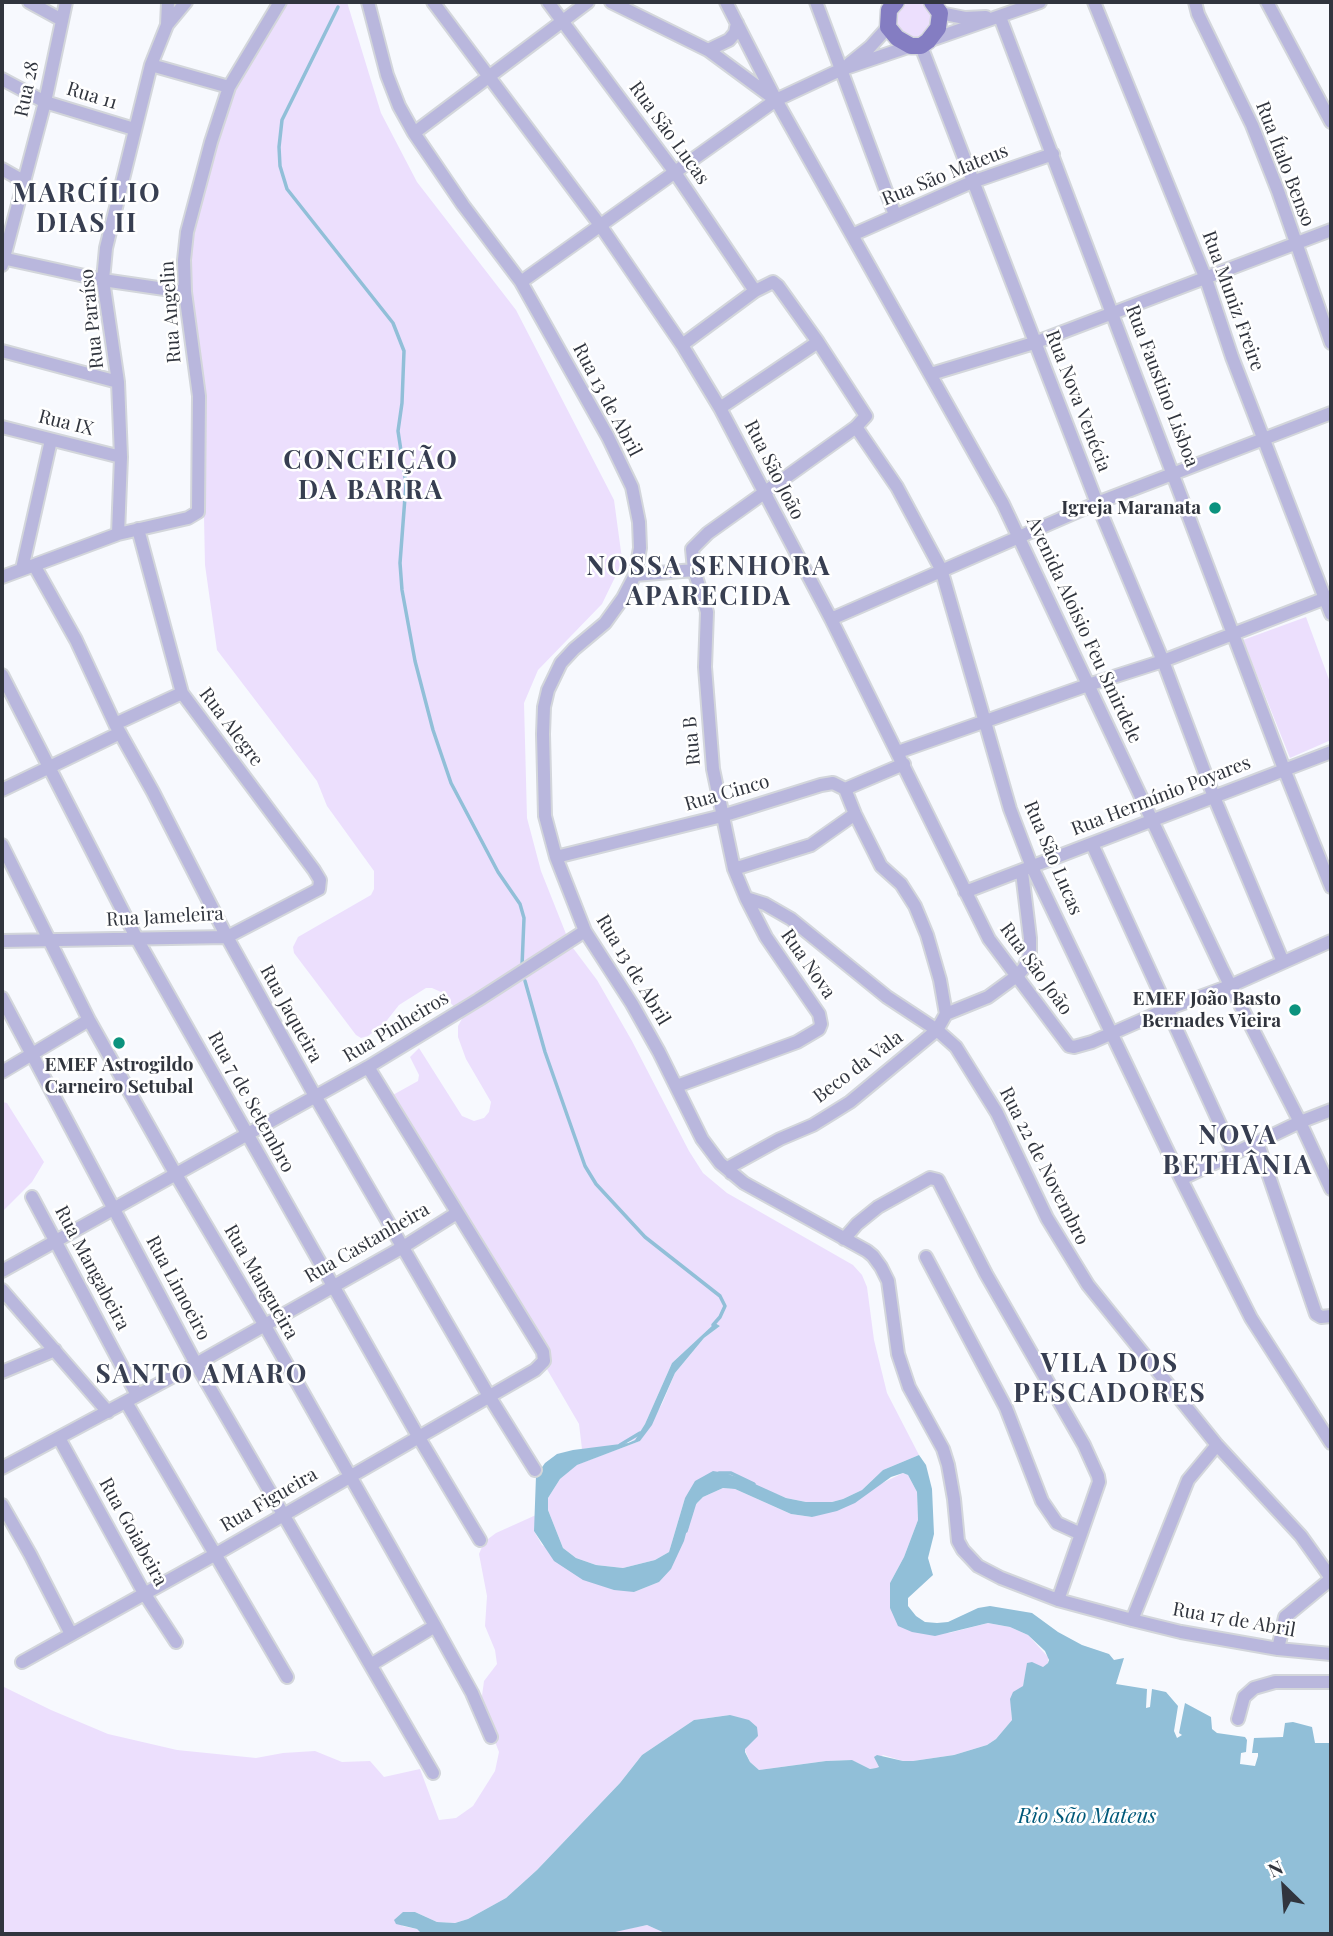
<!DOCTYPE html>
<meta charset="utf-8">
<style>
body{margin:0}
#map{position:relative;width:1333px;height:1936px;overflow:hidden;background:#f7f9fe;font-family:"Playfair Display",serif}
canvas{display:block}
.frame{position:absolute;inset:0;border:4px solid #31353e;pointer-events:none}
.north{position:absolute;left:1249px;top:1852px;width:70px;height:70px;-webkit-text-stroke:5px #fff;paint-order:stroke;rotate:335deg;font-size:19px;font-weight:700;line-height:28px;text-align:center;color:#31353e}
.north::after{content:'';display:block;margin:auto;width:24px;height:32px;background:#31353e;clip-path:polygon(50% 0,100% 100%,50% 72%,0 100%)}
</style>
<div id="map">
<canvas width="1333" height="1936"></canvas>
<div class="frame"></div>
<div class="north">N</div>
</div>
<script>
const c = document.querySelector('canvas').getContext('2d');
c.lineJoin = 'round';
function paint(path, color) { c.fillStyle = color; c.fill(path, 'evenodd'); }
const poly = rows => new Path2D(rows.map(r => 'M' + r).join(''));
function stroke(path, color, width, dash) { c.strokeStyle = color; c.lineWidth = width; c.lineCap = dash ? 'butt' : 'round'; c.setLineDash(dash || []); c.stroke(path); }
function drawText(font, color, halo, rows, align = 'center') {
  c.font = font + ' "Playfair Display",serif'; c.lineWidth = 5; c.setLineDash([]); c.textBaseline = 'middle'; c.strokeStyle = halo; c.fillStyle = color; for (const [text, x, y, turn = 0] of rows) {
    c.save(); c.translate(x, y); c.rotate((+turn || 0) * Math.PI / 180); c.textAlign = isNaN(turn) ? turn : align; if (halo) c.strokeText(text, 0, 0); c.fillText(text, 0, 0); c.restore();
  }
}
paint(poly([
 '896 20a18 18 0 1 1 36 0a18 18 0 1 1-36 0Z',
 [283,2,347,2,381,113,417,182,516,310,614,500,622,559,618,571,602,604,538,670,524,703,527,818,541,871,570,944,597,980,632,1041,689,1151,703,1173,727,1193,853,1265,862,1275,867,1287,874,1340,887,1393,919,1455,883,1470,862,1490,843,1499,832,1502,806,1502,786,1498,725,1473,685,1498,669,1552,655,1560,623,1568,596,1565,576,1558,563,1548,548,1510,548,1498,560,1479,576,1465,640,1441,662,1404,675,1373,704,1338,720,1326,715,1323,672,1363,645,1424,635,1440,609,1447,582,1449,579,1424,461,1222,382,1101,418,1081,419,1075,410,1057,419,1048,462,1116,474,1121,484,1118,489,1112,491,1102,466,1059,458,1037,458,1026,463,1017,441,992,432,988,426,988,399,1005,384,1024,368,1036,361,1038,356,1035,294,953,293,947,298,937,371,895,374,889,374,871,327,806,317,781,217,650,205,565,203,469,190,322,189,230,230,96],
 [1306,617,1331,685,1331,740,1290,758,1243,640],
 [2,1102,7,1103,44,1162,32,1182,2,1212],
 [903,1473,908,1475,917,1492,918,1520,904,1557,890,1583,890,1608,949,1633,988,1623,1010,1627,1028,1635,1048,1657,1048,1663,1043,1667,1025,1676,1023,1686,1011,1711,1012,1720,996,1739,987,1745,954,1755,913,1761,903,1761,883,1755,876,1761,879,1767,876,1768,870,1769,851,1760,826,1761,759,1770,750,1762,730,1715,694,1720,642,1755,620,1783,537,1870,506,1898,468,1919,455,1923,437,1922,415,1912,402,1926,417,1929,422,1934,2,1934,2,1686,51,1710,108,1734,177,1750,256,1758,283,1753,315,1751,342,1762,370,1761,384,1777,420,1769,439,1820,456,1818,473,1806,495,1771,499,1752,483,1711,482,1696,484,1681,497,1664,495,1650,485,1626,487,1596,479,1554,484,1542,496,1533,536,1515,534,1531,542,1545,634,1592,659,1582,688,1522,693,1507,703,1497,723,1488,735,1489,791,1514,812,1517],
 [647,1925,667,1934,606,1934,610,1932]
]), '#ecdffd');
paint(poly([
 [715,1323,720,1326,704,1338,675,1373,652,1425,640,1441,577,1465,560,1479,548,1498,548,1510,563,1548,576,1558,596,1565,623,1568,655,1560,669,1552,685,1498,695,1481,713,1471,725,1473,746,1480,786,1498,806,1502,832,1502,843,1499,862,1490,883,1470,919,1455,926,1465,932,1489,934,1534,928,1558,933,1575,908,1598,908,1606,916,1616,925,1622,937,1623,948,1622,978,1608,990,1606,1032,1613,1058,1632,1082,1645,1109,1654,1114,1660,1124,1658,1116,1684,1147,1689,1146,1708,1150,1707,1152,1689,1166,1692,1178,1706,1174,1731,1177,1738,1182,1735,1179,1733,1185,1703,1211,1717,1212,1729,1217,1733,1245,1737,1247,1740,1246,1752,1241,1753,1240,1764,1255,1766,1258,1756,1258,1753,1252,1753,1254,1738,1283,1737,1285,1723,1293,1722,1312,1727,1315,1743,1331,1743,1331,1934,667,1934,647,1925,606,1934,422,1934,417,1929,396,1924,394,1920,403,1912,415,1912,437,1922,455,1923,468,1919,506,1898,537,1870,620,1783,642,1755,694,1720,730,1715,749,1720,757,1727,758,1736,745,1749,745,1752,750,1762,759,1770,826,1761,852,1760,870,1769,876,1768,879,1767,874,1757,877,1755,903,1761,913,1761,954,1755,987,1745,996,1739,1012,1720,1010,1699,1013,1692,1023,1686,1027,1663,1032,1662,1043,1667,1048,1663,1049,1660,1045,1651,1028,1635,1010,1627,988,1623,935,1636,912,1632,898,1626,890,1608,890,1583,904,1557,918,1520,917,1492,908,1475,903,1473,891,1477,855,1503,837,1511,812,1517,791,1514,735,1489,723,1488,703,1497,693,1507,684,1541,671,1569,659,1582,634,1592,614,1590,583,1580,554,1561,534,1531,536,1476,545,1463,557,1454,573,1450,628,1443,635,1440,645,1424,672,1363]
]), '#91bfd8');
stroke(poly([
 [338,7,282,120,279,147,280,166,287,189,393,323,404,351,402,403,398,431,406,484,400,563,402,590,415,661,433,730,451,783,498,872,520,904,524,918,522,966],
 [525,981,545,1052,585,1166,596,1184,645,1237,720,1296,725,1306,720,1317,713,1325],
 [620,1445,640,1433],
 [719,1473,731,1473,754,1484],
 [686,1531,695,1502]
]), '#91bfd8', 3.5);
const minor = poly([
 [29,2,60,19],
 [368,2,387,75,399,106,414,133,463,205,521,282,608,437,632,487,639,522,640,548,635,575,623,598,605,623,574,649,561,663,548,690,544,707,543,734,545,816,556,857,585,931,632,1004,659,1052,702,1139,720,1163,744,1183,867,1251,873,1256,881,1267,888,1281,898,1354,909,1387,943,1449,948,1465,954,1499,958,1541,963,1550,978,1566,1001,1578,1058,1600,1132,1620,1181,1632,1278,1649,1331,1654],
 [433,2,600,225,682,345,720,408,831,619,989,939,1069,1046,1074,1047,1092,1042,1167,1009,1230,986,1331,941],
 [548,2,674,171,755,291],
 [611,2,708,50,773,98],
 [726,2,776,100,1003,504,1223,971,1300,1122,1331,1189],
 [816,2,895,215],
 [1094,2,1206,279,1232,357,1331,614],
 [1195,2,1198,14,1252,125,1278,191,1331,343],
 [1267,2,1331,122],
 [940,13,965,18,986,17],
 [1000,17,1284,769,1331,887],
 [167,25,186,2],
 [928,41,1040,2],
 [921,46,1097,503,1163,661,1214,797,1283,962],
 [708,50,729,40,735,33,737,23],
 [849,64,870,47,888,27],
 [151,65,229,87],
 [2,79,45,102,134,129],
 [414,133,588,2],
 [2,169,25,182],
 [852,235,972,182,1053,154],
 [2,258,103,280,185,292],
 [2,265,45,102,66,2],
 [521,282,776,100,840,70,911,46],
 [682,345,755,291,773,282,778,286,818,342,866,416,856,427,708,533,692,549,694,570,707,612,705,667,713,769,734,869,746,898,765,904,791,919,887,997,937,1030,956,1047,997,1113,1047,1218,1088,1285,1217,1445,1301,1536,1331,1578],
 [2,351,118,382],
 [931,374,1034,343,1331,230],
 [720,408,818,342],
 [2,427,121,457],
 [856,427,897,487,941,569,1010,809,1032,867,1181,1179,1251,1318,1331,1443],
 [118,534,121,457,118,382,103,280,106,248,151,65,167,25,168,2],
 [34,565,76,640,115,724,153,792,227,937,315,1096,489,1396,535,1470],
 [22,569,51,440],
 [635,575,694,570],
 [2,577,118,534,188,518,198,512,199,396,185,292,184,260,187,232,211,142,229,87,280,2],
 [831,619,1097,503,1331,413],
 [2,675,137,939,418,1436,480,1540],
 [115,724,182,693],
 [898,752,1088,685,1163,661,1331,596],
 [2,790,120,733],
 [1092,844,1234,1155],
 [2,845,89,1020,175,1173,264,1324,435,1626,472,1693,491,1737],
 [556,857,722,816,821,785,833,783,845,789,904,764],
 [734,869,811,845,855,814],
 [965,892,1331,752],
 [2,941,227,937,319,889,320,880,314,870,182,693,138,529],
 [2,998,196,1364,433,1773],
 [946,1014,988,997,1018,975,1024,968,1030,954,1030,938,1022,872],
 [2,1072,89,1020],
 [677,1086,797,1042,819,1029,821,1024,819,1014,766,937,746,898],
 [1258,1144,1316,1314,1321,1317,1331,1316],
 [731,1173,731,1166,780,1139,813,1125,850,1102,937,1030,946,1014,940,980,927,935,915,906,901,884,881,866,855,814,845,789],
 [1181,1179,1300,1122,1331,1110],
 [32,1197,137,1395],
 [844,1239,857,1224,878,1207,930,1178,938,1180,986,1274,1084,1445,1098,1476,1099,1482,1058,1600],
 [926,1257,1006,1408,1042,1501,1057,1523,1081,1534],
 [2,1271,368,1067,478,1000,585,931],
 [2,1290,108,1412],
 [2,1372,55,1350],
 [126,1402,287,1677],
 [59,1438,144,1593,176,1642],
 [2,1468,196,1364,403,1247,457,1213],
 [2,1505,30,1554,71,1634],
 [1132,1620,1188,1480,1217,1445],
 [1278,1649,1285,1617,1331,1579],
 [22,1662,216,1554,535,1370,544,1361,543,1352,368,1067],
 [372,1664,435,1626],
 [1238,1719,1244,1697,1254,1688,1275,1682,1331,1682]
]);
const major = poly([
 [896,2,889,10,888,27,897,38,911,46,921,46,928,41,938,28,940,13,932,2]
]);
stroke(minor, '#d3d6db', 16);
stroke(major, '#d3d6db', 19);
stroke(minor, '#b9b7dd', 12);
stroke(major, '#847dc2', 16);
for (const [x, y, r, color] of [
 [1215,508,7,"#0c937e"],
 [1295,1010,7,"#0c937e"],
 [119,1043,7,"#0c937e"]
]) { const dot = new Path2D(); dot.arc(x, y, r, 0, 2 * Math.PI); c.fillStyle = color; c.fill(dot); stroke(dot, '#fff', 2.5); }
drawText('19px', '#31353e', '#fff', [
 ["Rua 28",27,89,-78],
 ["Rua 11",92,96,17],
 ["Rua São Lucas",669,133,54],
 ["Rua Ítalo Benso",1285,164,69],
 ["Rua São Mateus",945,175,-22],
 ["Rua Muniz Freire",1233,301,70],
 ["Rua Angelin",171,312,-94],
 ["Rua Paraíso",92,319,-96],
 ["Rua Faustino Lisboa",1162,386,69],
 ["Rua 13 de Abril",607,400,62],
 ["Rua Nova Venécia",1078,401,69],
 ["Rua IX",66,423,14],
 ["Rua São João",774,470,63],
 ["Avenida Aloisio Feu Smirdele",1084,630,65],
 ["Rua Alegre",231,727,53],
 ["Rua B",692,741,-95],
 ["Rua Cinco",727,793,-16],
 ["Rua Hermínio Poyares",1161,796,-21],
 ["Rua São Lucas",1053,858,67],
 ["Rua Jameleira",165,917,-3],
 ["Rua Nova",808,964,55],
 ["Rua São João",1036,969,54],
 ["Rua 13 de Abril",633,970,59],
 ["Rua Jaqueira",291,1014,61],
 ["Rua Pinheiros",396,1027,-31],
 ["Beco da Vala",858,1067,-37],
 ["Rua 7 de Setembro",251,1102,61],
 ["Rua 22 de Novembro",1044,1166,63],
 ["Rua Castanheira",367,1243,-30],
 ["Rua Mangabeira",92,1268,62],
 ["Rua Mangueira",261,1282,60],
 ["Rua Limoeiro",178,1288,62],
 ["Rua Figueira",269,1500,-30],
 ["Rua Goiabeira",133,1532,61],
 ["Rua 17 de Abril",1234,1620,10]
]);
drawText('bold 19px', '#31353e', '#fff', [
 ["Igreja Maranata",1201,508],
 ["EMEF João Basto",1281,999],
 ["Bernades Vieira",1281,1021],
 ["EMEF Astrogildo",119,1065,"center"],
 ["Carneiro Setubal",119,1087,"center"]
], 'right');
drawText('italic 21px', '#00597a', '#fff', [
 ["Rio São Mateus",1087,1816]
]);
c.letterSpacing = '2px';
drawText('bold 26px', '#373e51', '#fff', [
 ["MARCÍLIO",87,194],
 ["DIAS II",87,224],
 ["CONCEIÇÃO",371,461],
 ["DA BARRA",371,491],
 ["NOSSA SENHORA",709,567],
 ["APARECIDA",709,597],
 ["NOVA",1238,1136],
 ["BETHÂNIA",1238,1166],
 ["VILA DOS",1110,1364],
 ["PESCADORES",1110,1394],
 ["SANTO AMARO",202,1375]
]);
c.letterSpacing = '0px';
</script>
